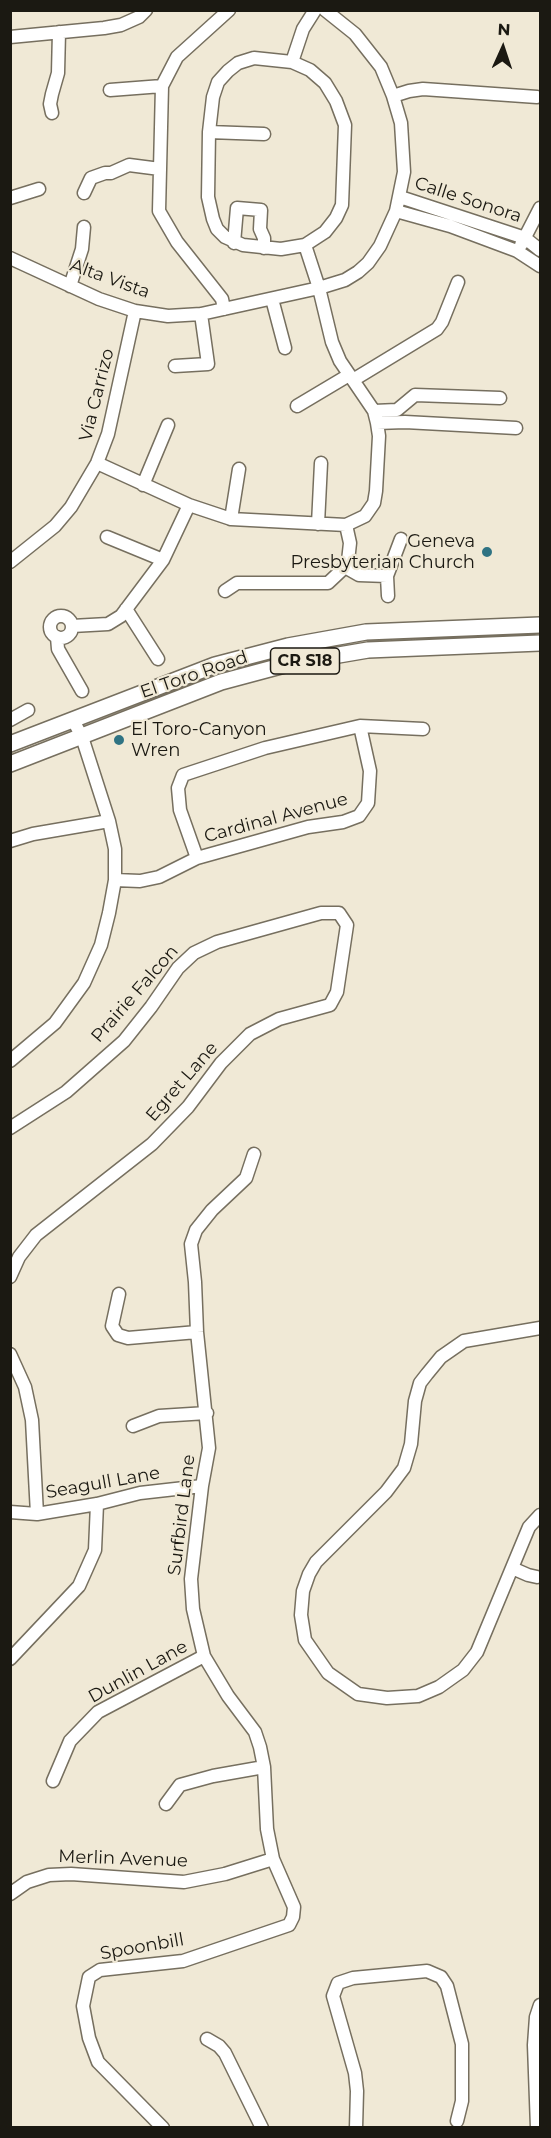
<!DOCTYPE html>
<style>
body{margin:0}
#map{position:relative;width:551px;height:2138px;overflow:hidden;background:#f0e9d6;font-family:Montserrat,sans-serif}
canvas{display:block}
.frame{position:absolute;inset:0;border:12px solid #1b1912;pointer-events:none}
.north{position:absolute;left:473px;top:18px;width:60px;height:60px;-webkit-text-stroke:4px #f0e9d6;paint-order:stroke;rotate:3deg;font-size:16px;font-weight:700;line-height:24px;text-align:center;color:#1b1912}
.north::after{content:'';display:block;margin:auto;width:21px;height:27px;background:#1b1912;clip-path:polygon(50% 0,100% 100%,50% 72%,0 100%)}
</style>
<div id="map">
<canvas width="551" height="2138"></canvas>
<div class="frame"></div>
<div class="north">N</div>
</div>
<script>
const c = document.querySelector('canvas').getContext('2d');
c.lineJoin = 'round';
const poly = rows => new Path2D(rows.map(r => 'M' + r).join(''));
function stroke(path, color, width, dash) { c.strokeStyle = color; c.lineWidth = width; c.lineCap = dash ? 'butt' : 'round'; c.setLineDash(dash || []); c.stroke(path); }
function drawText(font, color, halo, rows, align = 'center') {
  c.font = font + ' Montserrat,sans-serif'; c.lineWidth = 4.5; c.setLineDash([]); c.textBaseline = 'middle'; c.strokeStyle = halo; c.fillStyle = color; for (const [text, x, y, turn = 0] of rows) {
    c.save(); c.translate(x, y); c.rotate((+turn || 0) * Math.PI / 180); c.textAlign = isNaN(turn) ? turn : align; if (halo) c.strokeText(text, 0, 0); c.fillText(text, 0, 0); c.restore();
  }
}
const minor = poly([
 [10,37,104,28,121,25,139,17,146,10],
 [254,58,292,62,310,70,325,83,336,101,345,125,342,205,336,218,325,232,305,245,281,249,243,245,225,237,217,229,213,219,208,197,209,132,213,97,218,82,228,71,238,63,254,58],
 [292,62,303,29,315,10],
 [110,90,162,86],
 [393,96,409,91,423,89,537,97],
 [52,113,50,104,52,94,58,73,59,32],
 [209,132,264,134],
 [84,193,91,178,105,173,111,173,129,165,160,169],
 [400,197,525,238,540,250],
 [10,198,39,189],
 [396,211,450,226,517,251,540,266],
 [234,243,237,208,261,210,260,229,264,238,264,248],
 [521,245,540,208],
 [10,258,99,299,135,311,168,316,201,314,319,288,345,280,358,272,368,263,380,246,396,211,404,172,401,123,393,96,381,67,355,34,325,10],
 [70,286,82,249,84,227],
 [272,299,285,348],
 [224,309,222,299,177,242,159,211,162,86,177,57,229,10],
 [175,366,208,364,201,314],
 [353,380,437,329,442,322,458,282],
 [297,406,349,375],
 [374,411,397,410,415,395,500,398],
 [377,423,405,422,516,428],
 [97,463,189,505,231,519,346,525,365,516,374,503,376,491,379,436,377,423,374,411,340,361,332,342,319,288,305,245],
 [143,485,168,425],
 [231,519,239,469],
 [318,524,321,463],
 [107,537,163,560],
 [10,562,55,526,71,507,97,463,108,434,135,311],
 [345,567,359,575,387,576],
 [225,591,237,583,328,583,345,567,348,561,350,543,346,525],
 [388,596,387,576,401,539],
 [126,609,158,659],
 '50 627a11 11 0 1 1 22 0a11 11 0 1 1-22 0Z',
 [72,626,108,624,121,616,163,560,189,505],
 [57,637,58,649,82,691],
 [10,720,28,710],
 [10,841,33,834,109,821],
 [197,858,180,810,178,788,183,775,265,748,360,726,423,729],
 [115,880,140,881,159,877,197,858,308,827,343,822,359,816,368,803,370,771,360,726],
 [10,1061,55,1023,84,983,101,945,109,913,115,880,115,849,109,821,82,737,73,720],
 [10,1128,66,1092,124,1041,151,1007,178,968,194,953,217,942,321,913,339,913,347,925,337,992,330,1005,279,1019,250,1034,221,1063,188,1107,152,1144,36,1235,19,1257,10,1277],
 [119,1294,112,1326,118,1335,128,1338,197,1332],
 [540,1328,464,1341,441,1357,427,1374,420,1383,415,1401,411,1444,404,1468,386,1492,316,1562,309,1574,303,1591,301,1615,305,1640,328,1673,358,1694,387,1698,418,1696,439,1687,463,1670,477,1652,529,1527,540,1515],
 [10,1354,25,1387,32,1420,37,1514],
 [133,1426,159,1416,207,1413],
 [10,1512,37,1514,97,1504,140,1493,202,1486],
 [512,1568,528,1575,537,1577],
 [10,1659,79,1586,95,1550,97,1504],
 [53,1781,70,1741,98,1712,204,1656],
 [166,1804,180,1785,213,1776,264,1767],
 [10,1894,27,1882,49,1875,71,1874,184,1882,225,1874,273,1859],
 [207,2039,219,2046,225,2053,262,2128],
 [163,2128,98,2062,89,2038,83,2006,89,1977,100,1970,183,1961,289,1925,293,1917,294,1907,273,1859,267,1829,264,1767,260,1747,255,1732,228,1696,204,1656,193,1609,191,1579,202,1486,209,1448,197,1332,195,1282,191,1244,196,1230,212,1210,246,1178,254,1154],
 [356,2128,357,2091,355,2073,333,1996,338,1983,353,1978,427,1971,441,1977,447,1986,462,2044,462,2101,457,2121],
 [537,2128,534,2045,536,2017,540,2005]
]);
const major = poly([
 [10,744,215,665,288,646,366,632,540,625],
 [10,764,221,682,292,663,368,650,540,643]
]);
stroke(minor, '#766f5f', 15);
stroke(major, '#766f5f', 18);
stroke(minor, '#fff', 12);
stroke(major, '#fff', 15);
for (const [x, y, r, color] of [
 [487,552,6,"#2f7383"],
 [119,740,6,"#2f7383"]
]) { const dot = new Path2D(); dot.arc(x, y, r, 0, 2 * Math.PI); c.fillStyle = color; c.fill(dot); stroke(dot, '#f0e9d6', 2); }
for (const [x, y, w] of [
 [305,661,69]
]) { const box = new Path2D(); box.roundRect(x - w / 2, y - 13, w, 26, 4.5); c.fillStyle = '#f0e9d6'; c.fill(box); stroke(box, '#1b1912', 1.5); }
drawText('bold 16px', '#1b1912', null, [
 ["CR S18",305,661]
]);
drawText('18px', '#1b1912', '#f0e9d6', [
 ["Calle Sonora",468,200,18],
 ["Alta Vista",110,279,20],
 ["Via Carrizo",97,395,-76],
 ["El Toro Road",194,675,-19],
 ["Cardinal Avenue",276,818,-15],
 ["Prairie Falcon",135,994,-49],
 ["Egret Lane",182,1082,-49],
 ["Seagull Lane",103,1483,-10],
 ["Surfbird Lane",182,1515,-83],
 ["Dunlin Lane",138,1672,-29],
 ["Merlin Avenue",123,1859,2],
 ["Spoonbill",142,1947,-10]
]);
drawText('18px', '#1b1912', '#f0e9d6', [
 ["Geneva",475,542],
 ["Presbyterian Church",475,563],
 ["El Toro-Canyon",131,730,"left"],
 ["Wren",131,751,"left"]
], 'right');
</script>
